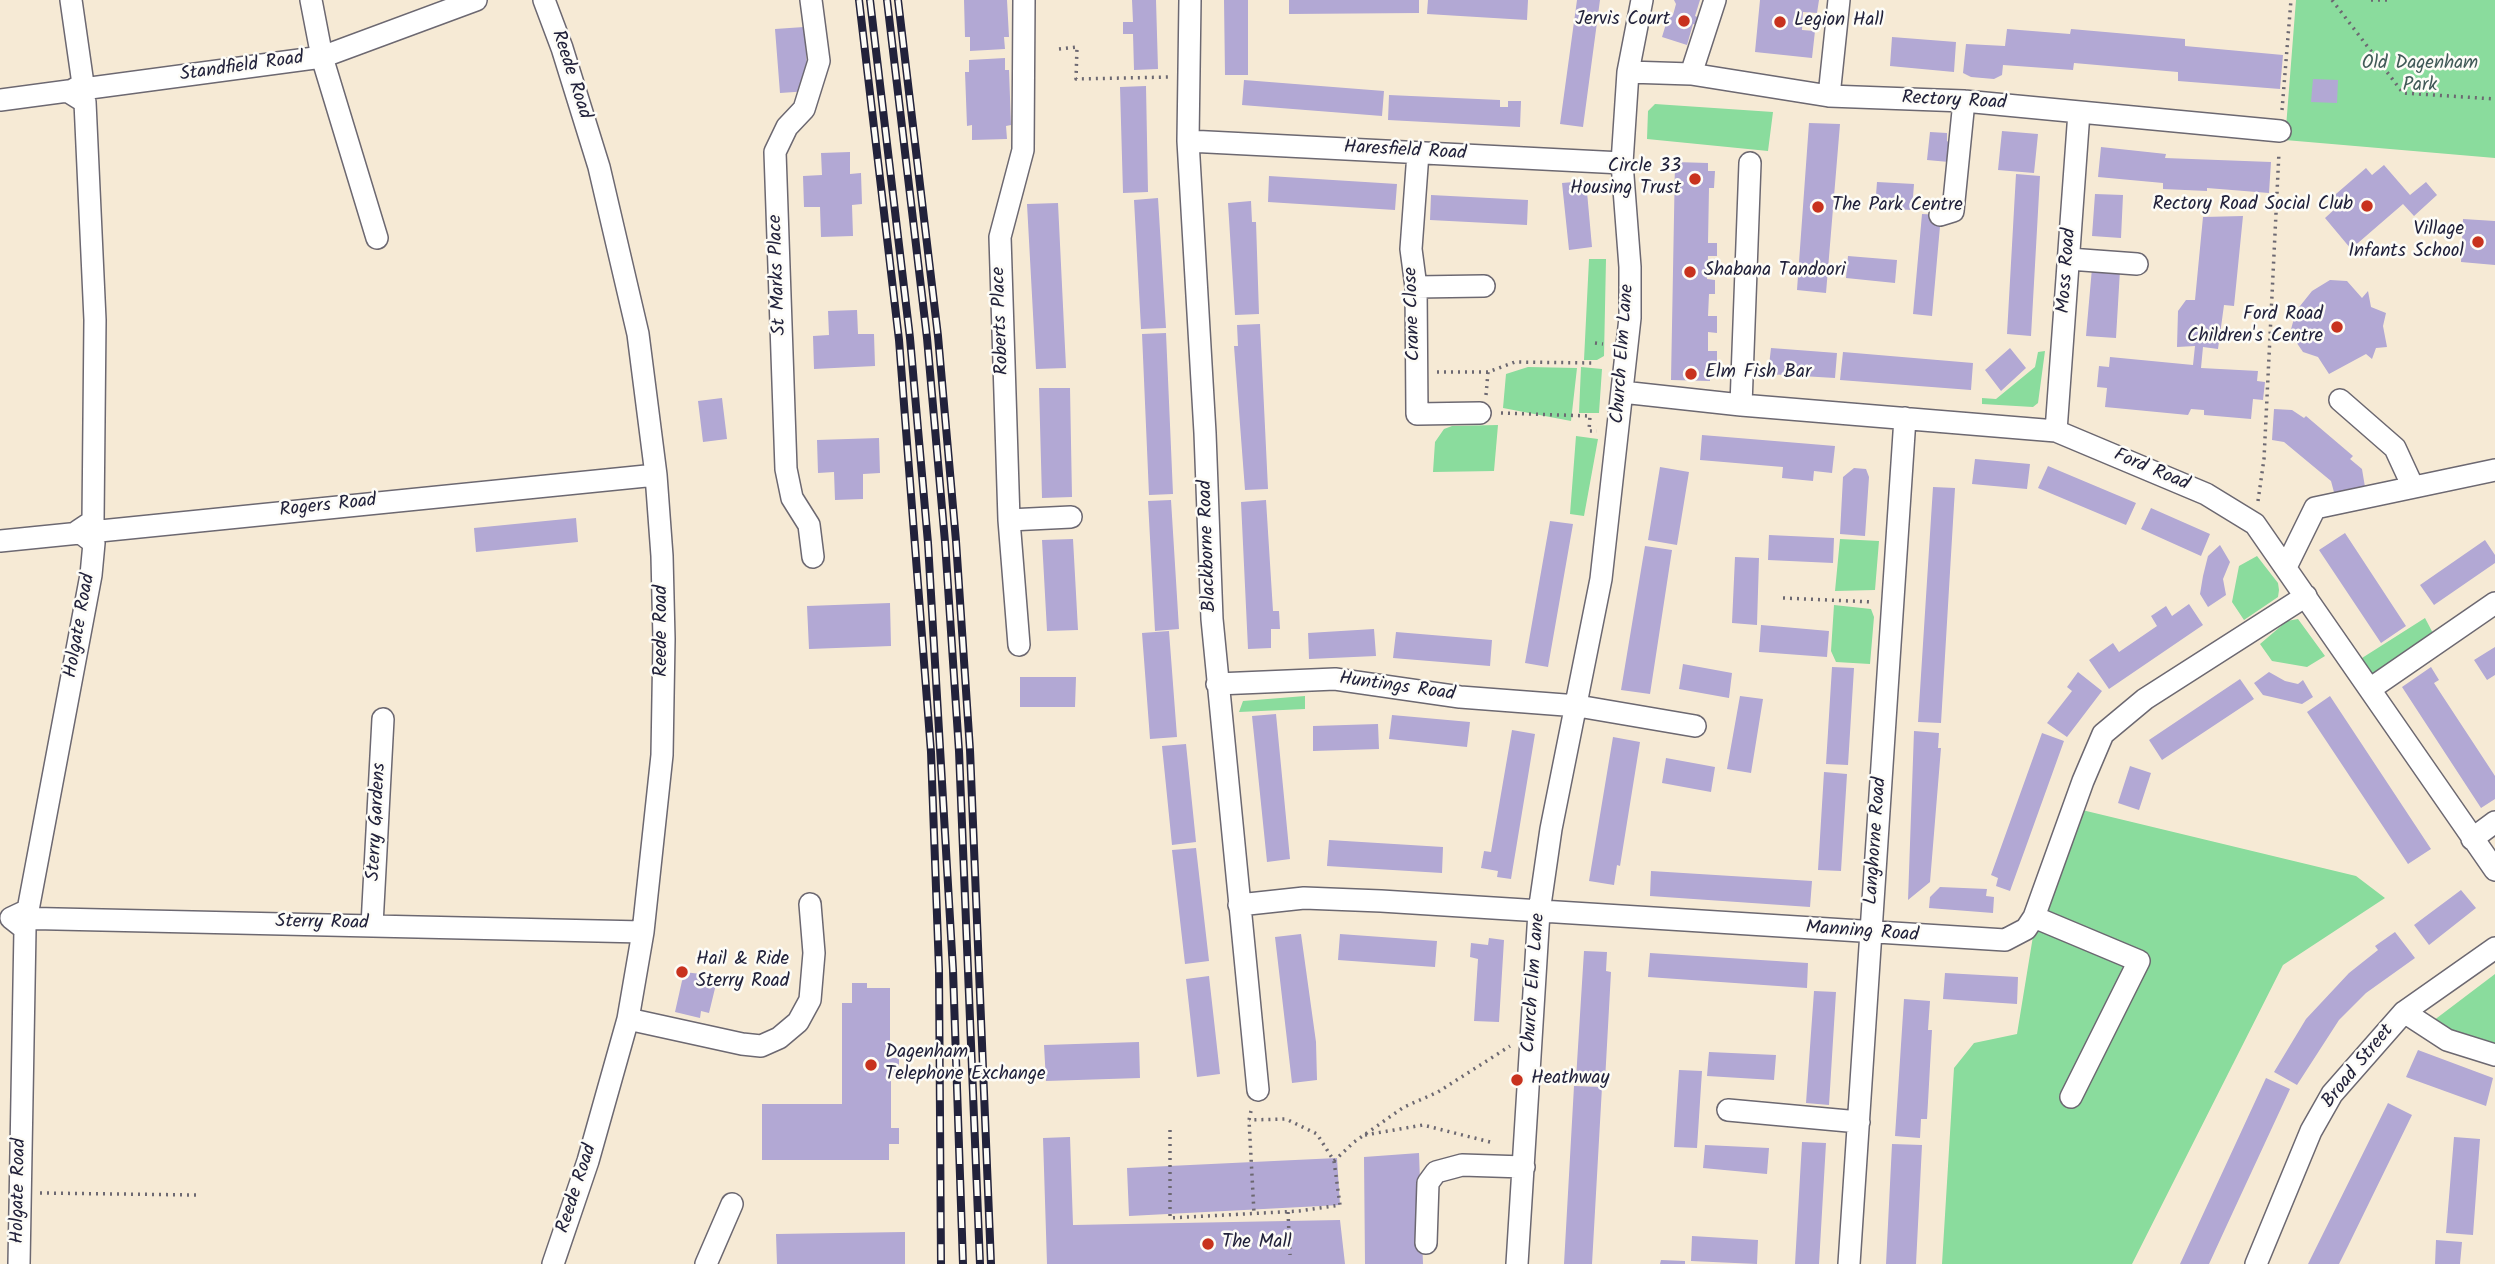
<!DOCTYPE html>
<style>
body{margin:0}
canvas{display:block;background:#f6ead5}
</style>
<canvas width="2495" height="1264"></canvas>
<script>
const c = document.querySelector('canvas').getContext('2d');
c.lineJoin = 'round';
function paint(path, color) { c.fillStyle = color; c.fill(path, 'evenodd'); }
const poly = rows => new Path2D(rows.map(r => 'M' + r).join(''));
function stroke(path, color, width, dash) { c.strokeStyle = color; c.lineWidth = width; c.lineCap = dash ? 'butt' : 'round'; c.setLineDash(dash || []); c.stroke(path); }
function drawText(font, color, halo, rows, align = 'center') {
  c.font = font + ' Kalam,sans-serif'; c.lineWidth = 5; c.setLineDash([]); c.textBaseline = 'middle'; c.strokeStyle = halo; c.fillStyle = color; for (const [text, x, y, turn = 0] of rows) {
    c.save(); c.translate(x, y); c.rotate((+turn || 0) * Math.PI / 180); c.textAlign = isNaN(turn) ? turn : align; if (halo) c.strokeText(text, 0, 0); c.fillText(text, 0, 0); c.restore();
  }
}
paint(poly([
 [2296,0,2495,0,2495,158,2285,140],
 [1655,104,1773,112,1768,151,1647,139,1648,111],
 [1589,259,1606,259,1604,356,1597,360,1584,360],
 [2045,351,2038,403,2033,407,1982,404,1982,398,1996,399,2035,367,2038,352],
 [1528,367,1577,368,1571,421,1503,408,1506,374],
 [1581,367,1602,369,1599,413,1579,413],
 [1498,425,1494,471,1433,472,1435,442,1444,429,1452,426],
 [1576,436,1598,439,1584,516,1570,514],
 [1840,539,1879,541,1875,590,1835,591],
 [2257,556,2278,583,2279,590,2278,597,2244,620,2232,602,2239,566],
 [1834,605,1871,609,1874,617,1870,664,1836,662,1831,651],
 [2425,618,2436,639,2371,676,2362,658],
 [2298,619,2325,656,2307,667,2272,661,2260,644,2287,621],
 [1305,696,1305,709,1239,712,1243,701],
 [2078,809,2356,876,2385,898,2283,965,2132,1264,1942,1264,1954,1068,1974,1043,2017,1034,2035,924],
 [2495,974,2495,1049,2429,1024]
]), '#8adc9d');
paint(poly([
 [964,0,1007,0,1009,37,1004,37,1005,49,970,51,970,37,965,37],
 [1132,0,1156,0,1158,69,1134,70,1133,34,1123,34,1123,22,1133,22],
 [1224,0,1248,0,1248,75,1225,75],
 [1289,0,1419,0,1419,13,1289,14],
 [1428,0,1528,0,1527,20,1427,14],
 [1577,0,1600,0,1583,127,1560,124],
 [1674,0,1700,0,1695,16,1702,19,1700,26,1693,24,1687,45,1662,37,1669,14,1673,15,1676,4],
 [1760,0,1819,0,1817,13,1803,12,1802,30,1815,31,1812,58,1755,52],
 [804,27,809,91,780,93,775,29],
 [2007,29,2070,34,2071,29,2185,39,2185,46,2283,55,2280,89,2178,81,2178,72,2074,63,2073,70,2003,65,2002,75,1994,79,1971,77,1963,73,1966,44,2005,46],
 [1892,37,1956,42,1954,72,1890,66],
 [1005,58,1005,70,1009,70,1011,125,1006,126,1007,139,972,140,972,125,967,126,965,72,969,72,969,60],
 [2313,79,2338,80,2337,103,2311,102],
 [1244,80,1384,91,1382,116,1242,105],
 [1146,86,1148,192,1123,193,1120,87],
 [1389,95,1500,100,1500,107,1508,107,1508,101,1521,101,1520,127,1388,120],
 [1809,123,1840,124,1826,293,1797,290],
 [2002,131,2038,134,2034,173,1998,170],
 [1930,132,1947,133,1947,141,1951,144,1949,162,1927,160],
 [2101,147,2166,154,2165,158,2271,162,2269,193,2207,188,2207,191,2163,189,2163,183,2098,177],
 [850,152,850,174,861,173,862,204,852,205,853,236,821,237,820,207,804,207,803,176,822,175,821,153],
 [1675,162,1708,163,1708,171,1715,171,1714,188,1709,188,1708,243,1717,243,1717,256,1708,256,1707,279,1715,280,1715,294,1709,294,1708,316,1717,316,1717,333,1708,332,1708,351,1717,351,1717,368,1710,368,1710,381,1671,380],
 [2384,165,2410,195,2426,182,2437,195,2414,216,2403,204,2351,249,2325,218,2336,208,2329,200,2366,168,2372,175],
 [2016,174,2040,176,2031,336,2007,334],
 [1269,176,1397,184,1395,210,1268,202],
 [1586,181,1592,247,1569,250,1562,183],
 [1877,182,1914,184,1912,210,1875,208],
 [2095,194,2123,195,2121,238,2092,236],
 [1431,195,1528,200,1527,225,1430,220],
 [1158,198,1166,328,1141,329,1134,200],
 [1251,201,1252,222,1256,222,1259,314,1235,315,1228,203],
 [1058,203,1066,368,1036,369,1027,204],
 [1922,214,1941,215,1932,316,1913,314],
 [2243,216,2234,306,2224,305,2218,349,2203,347,2201,368,2258,371,2257,381,2265,382,2263,400,2253,399,2251,419,2204,415,2204,410,2191,409,2188,415,2105,407,2107,388,2097,387,2099,366,2109,367,2110,357,2193,365,2195,346,2177,347,2178,311,2186,300,2195,300,2203,217],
 [2463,219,2495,221,2495,265,2461,262],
 [1848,256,1897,260,1895,283,1846,278],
 [2092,268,2120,270,2116,338,2086,336],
 [2330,280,2347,281,2362,298,2368,291,2371,307,2386,313,2383,326,2387,347,2376,348,2372,359,2366,354,2329,374,2318,357,2303,352,2290,333,2296,311,2312,291],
 [857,310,858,334,874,334,875,366,814,369,813,336,829,335,828,311],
 [1260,324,1268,489,1245,490,1234,346,1238,346,1237,325],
 [1166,333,1173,494,1149,495,1142,334],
 [1771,348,1837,353,1835,378,1768,374],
 [2010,348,2026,368,2001,391,1985,370],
 [1843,352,1973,363,1971,390,1840,380],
 [1039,388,1070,388,1072,497,1042,498],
 [722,398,727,439,703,442,698,401],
 [2274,409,2292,410,2304,418,2306,416,2353,456,2350,459,2362,469,2365,487,2335,496,2331,481,2284,442,2272,440],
 [1702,435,1835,446,1832,473,1814,471,1813,481,1782,478,1783,467,1700,460],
 [879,438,880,473,863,474,863,499,835,500,834,472,818,473,817,440],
 [1975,459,2030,464,2027,489,1972,484],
 [2048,466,2136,503,2126,525,2038,488],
 [1660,467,1689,472,1677,545,1648,540],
 [1854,468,1866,469,1869,477,1865,536,1840,534,1843,477],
 [1933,487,1955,488,1941,723,1918,722],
 [1171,500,1179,629,1155,631,1148,501],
 [1266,500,1273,611,1279,611,1280,629,1271,629,1271,648,1248,649,1241,502],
 [2151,508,2210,534,2201,556,2141,529],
 [576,518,578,542,476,552,474,528],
 [1550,521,1573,524,1548,667,1525,663],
 [2345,533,2406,626,2381,643,2319,550],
 [1769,535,1834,538,1833,563,1768,560],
 [1073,539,1078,630,1047,631,1042,540],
 [2485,540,2495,555,2495,563,2434,605,2420,585],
 [2220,545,2230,562,2223,579,2226,595,2208,607,2200,594,2203,576,2208,556],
 [1645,546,1672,550,1650,694,1621,690],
 [1735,557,1759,558,1757,625,1732,623],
 [890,603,891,646,809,649,807,606],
 [2189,604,2203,625,2109,689,2089,660,2113,643,2119,652,2157,626,2151,616,2166,606,2172,616],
 [1761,625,1829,631,1827,657,1759,652],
 [1374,629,1376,656,1309,659,1308,633],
 [1169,631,1177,737,1150,739,1142,633],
 [1396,632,1492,640,1490,666,1393,658],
 [2495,647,2495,675,2487,680,2474,660],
 [1683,664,1732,673,1729,698,1679,689],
 [1832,667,1854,668,1848,765,1826,764],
 [2431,667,2439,680,2434,683,2495,776,2495,799,2481,808,2402,687],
 [2078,672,2102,691,2067,737,2047,723,2072,691,2067,687],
 [2269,672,2285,681,2298,684,2303,680,2313,697,2302,704,2263,695,2254,683],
 [1020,677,1076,677,1075,707,1020,707],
 [2240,679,2254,699,2162,760,2149,740],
 [1740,696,1763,699,1751,773,1727,769],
 [2330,696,2431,849,2408,864,2307,712],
 [1276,714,1290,859,1267,862,1252,716],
 [1392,715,1470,722,1467,747,1389,739],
 [1378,724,1379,749,1313,751,1313,726],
 [1512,730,1535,734,1511,879,1497,877,1498,871,1481,868,1484,851,1491,852],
 [1914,731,1939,733,1938,748,1941,748,1930,882,1908,900],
 [2042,733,2064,741,2010,891,1996,886,1998,878,1991,875],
 [1613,737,1640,742,1620,866,1617,865,1614,885,1589,881],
 [1186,744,1196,842,1172,845,1162,746],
 [1666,758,1715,767,1711,792,1662,783],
 [2130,766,2151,773,2139,810,2118,803],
 [1824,772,1847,774,1841,871,1818,870],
 [1329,840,1443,847,1442,873,1327,866],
 [1196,848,1209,961,1185,964,1172,850],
 [1651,871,1812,881,1810,907,1650,896],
 [1940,887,1987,889,1986,896,1994,897,1993,913,1929,908,1930,897],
 [2461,890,2476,908,2429,945,2414,925],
 [2395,932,2415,958,2366,993,2339,1020,2297,1085,2274,1072,2306,1019,2349,973,2378,950,2375,946],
 [1301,934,1316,1042,1317,1080,1292,1083,1275,937],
 [1340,934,1437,941,1435,967,1338,960],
 [1489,938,1504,940,1499,1022,1474,1021,1478,959,1470,957,1471,943,1488,945],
 [1584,951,1607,952,1606,971,1611,972,1605,1081,1576,1079],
 [1650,953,1808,963,1807,988,1648,977],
 [684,972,718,976,709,1013,701,1011,700,1018,675,1012],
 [1945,973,2018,977,2017,1004,1943,999],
 [1209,976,1220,1074,1197,1077,1186,979],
 [852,983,867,983,867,988,890,988,890,1058,899,1058,899,1073,891,1073,891,1128,899,1128,899,1144,889,1144,889,1160,762,1160,762,1104,842,1104,842,1003,852,1003],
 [1814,991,1836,992,1829,1105,1806,1103],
 [1904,999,1930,1001,1928,1030,1932,1030,1928,1102,1927,1119,1921,1119,1920,1138,1895,1136],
 [1139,1042,1140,1078,1046,1081,1044,1045],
 [2418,1050,2493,1078,2486,1106,2406,1077],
 [1709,1052,1776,1055,1774,1080,1707,1076],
 [1679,1070,1702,1071,1697,1148,1674,1147],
 [2266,1078,2290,1089,2226,1227,2209,1264,2180,1264],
 [1574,1086,1602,1087,1592,1264,1564,1264],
 [2388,1103,2412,1115,2348,1246,2339,1264,2308,1264],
 [1070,1137,1073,1225,1340,1220,1345,1264,1047,1264,1043,1138],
 [2454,1137,2480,1139,2473,1235,2446,1233],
 [1802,1142,1826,1143,1819,1264,1795,1264],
 [1892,1144,1922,1145,1916,1264,1886,1264],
 [1705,1145,1769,1148,1767,1174,1703,1168],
 [1419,1153,1423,1264,1365,1264,1364,1157],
 [1337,1158,1340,1205,1129,1216,1127,1168],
 [905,1232,905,1264,777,1264,776,1234],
 [1692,1236,1758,1240,1757,1264,1691,1261],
 [2436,1240,2462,1242,2460,1264,2435,1264],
 [1661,1260,1685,1261,1685,1264,1660,1264]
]), '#b2a8d4');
const minor = poly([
 [311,0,322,57,377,238],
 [544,0,562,48,599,167,638,334,656,475,662,556,664,639,662,755,643,932,628,1019,588,1161,553,1264],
 [811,0,819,61,804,109,787,127,775,152,786,469,792,498,809,525,813,557],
 [1190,0,1188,141,1205,433,1212,619,1258,1090],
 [1628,72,1691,74,1829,96,1964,101,2280,131],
 [1691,74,1715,0],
 [1829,96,1839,0],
 [0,100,322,57,476,0],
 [1188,141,1622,163],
 [1418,153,1411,249,1416,287,1417,414,1480,413],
 [1940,215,1953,211,1964,101],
 [2069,259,2137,264],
 [1416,287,1484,286],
 [1622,392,1741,405,2056,431,2206,494,2255,524,2495,870],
 [2340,400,2395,448,2413,487],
 [1741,405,1750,163],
 [2056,431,2079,112],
 [1009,520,1071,517],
 [0,541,656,475],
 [2286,567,2315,508,2495,470],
 [1019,645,1009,520,1000,237,1023,150,1024,0],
 [1217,684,1335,679,1460,697,1578,706,1695,726],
 [2370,689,2495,603],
 [2472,839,2495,822],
 [1239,905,1304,898,1381,901,2005,940,2026,929,2034,917,2083,781,2103,734,2145,699,2306,596],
 [2034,917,2139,961,2071,1097],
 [12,918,643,932],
 [372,925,383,719],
 [2404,1012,2447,1040,2495,1055],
 [628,1019,742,1044,761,1046,779,1038,798,1022,810,1000,814,953,810,904],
 [1728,1110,1859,1122],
 [1426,1243,1428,1183,1436,1172,1462,1165,1524,1167],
 [19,1264,25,929,11,918,28,910,91,575,94,543,78,531,93,521,95,320,85,102,69,92,83,84,71,0],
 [706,1264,732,1204],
 [1517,1264,1539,912,1551,829,1601,579,1630,318,1630,267,1622,163,1628,72,1642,0],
 [1849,1264,1905,418],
 [2256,1264,2311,1131,2332,1094,2404,1012,2495,948]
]);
stroke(minor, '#6c6871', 24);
stroke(poly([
 [2332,0,2403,93,2495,99],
 [2371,0,2389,0],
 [1059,49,1077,47,1076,79,1170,77],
 [2282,110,2291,0],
 [1595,343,1603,344],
 [1437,372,1488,372,1515,362,1594,363],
 [1486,395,1488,372],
 [1501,413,1590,416,1589,431,1597,431],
 [2258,501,2264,459,2279,152],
 [1783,598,1873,602],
 [1251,1111,1249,1120,1254,1213],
 [1170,1130,1170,1218,1299,1211,1340,1205,1334,1161,1317,1134,1286,1119,1249,1120],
 [1365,1135,1423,1125,1494,1143],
 [1334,1161,1354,1142,1404,1107,1438,1092,1510,1046],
 [40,1193,196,1195],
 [1288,1212,1290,1255]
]), '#6c6871', 3.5, [2, 5]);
stroke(minor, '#fff', 21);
const rail = poly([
 [859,0,899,340,931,752,939,970,941,1264],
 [870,0,910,338,928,543,953,970,963,1264],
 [887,0,927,338,945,542,959,751,980,1264],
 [898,0,938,336,956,541,970,750,991,1264]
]);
stroke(rail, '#22223b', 8);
stroke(rail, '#fdfcf7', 5, [16]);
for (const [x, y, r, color] of [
 [1684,21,7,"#c8321e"],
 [1780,22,7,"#c8321e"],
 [1695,179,7,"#c8321e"],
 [2367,206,7,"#c8321e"],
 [1818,207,7,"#c8321e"],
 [2478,242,7,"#c8321e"],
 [1690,272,7,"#c8321e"],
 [2337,327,7,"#c8321e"],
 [1691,374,7,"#c8321e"],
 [682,972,7,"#c8321e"],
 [871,1065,7,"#c8321e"],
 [1517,1080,7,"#c8321e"],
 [1208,1244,7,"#c8321e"]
]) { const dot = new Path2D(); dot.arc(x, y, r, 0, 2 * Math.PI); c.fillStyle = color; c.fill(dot); stroke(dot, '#fdfcf7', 2.5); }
drawText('19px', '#22223b', '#fdfcf7', [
 ["Jervis Court",1670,21,"right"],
 ["Legion Hall",1794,22],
 ["Circle 33",1681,168,"right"],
 ["Housing Trust",1681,190,"right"],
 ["Rectory Road Social Club",2353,206,"right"],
 ["The Park Centre",1832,207],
 ["Village",2464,231,"right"],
 ["Infants School",2464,253,"right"],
 ["Shabana Tandoori",1704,272],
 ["Ford Road",2323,316,"right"],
 ["Children's Centre",2323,338,"right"],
 ["Elm Fish Bar",1705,374],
 ["Hail & Ride",696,961],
 ["Sterry Road",696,983],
 ["Dagenham",885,1054],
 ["Telephone Exchange",885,1076],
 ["Heathway",1531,1080],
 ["The Mall",1222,1244]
], 'left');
drawText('19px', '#415a58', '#fdfcf7', [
 ["Old Dagenham",2420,65],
 ["Park",2420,87]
]);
drawText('19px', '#22223b', '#fdfcf7', [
 ["Standfield Road",242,68,-8],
 ["Reede Road",570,75,72],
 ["Rectory Road",1954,102,3],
 ["Haresfield Road",1405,152,3],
 ["Moss Road",2068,271,-86],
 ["St Marks Place",779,275,-92],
 ["Crane Close",1414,314,-92],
 ["Roberts Place",1002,321,-92],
 ["Church Elm Lane",1624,354,-86],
 ["Ford Road",2151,471,23],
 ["Rogers Road",328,507,-6],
 ["Blackborne Road",1209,546,-92],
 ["Holgate Road",81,626,-80],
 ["Reede Road",663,631,-90],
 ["Huntings Road",1397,688,8],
 ["Sterry Gardens",378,822,-87],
 ["Langhorne Road",1877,841,-86],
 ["Sterry Road",322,924,1],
 ["Manning Road",1862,933,4],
 ["Church Elm Lane",1535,983,-86],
 ["Broad Street",2359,1067,-51],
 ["Reede Road",578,1189,-72],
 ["Holgate Road",20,1191,-89]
]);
</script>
